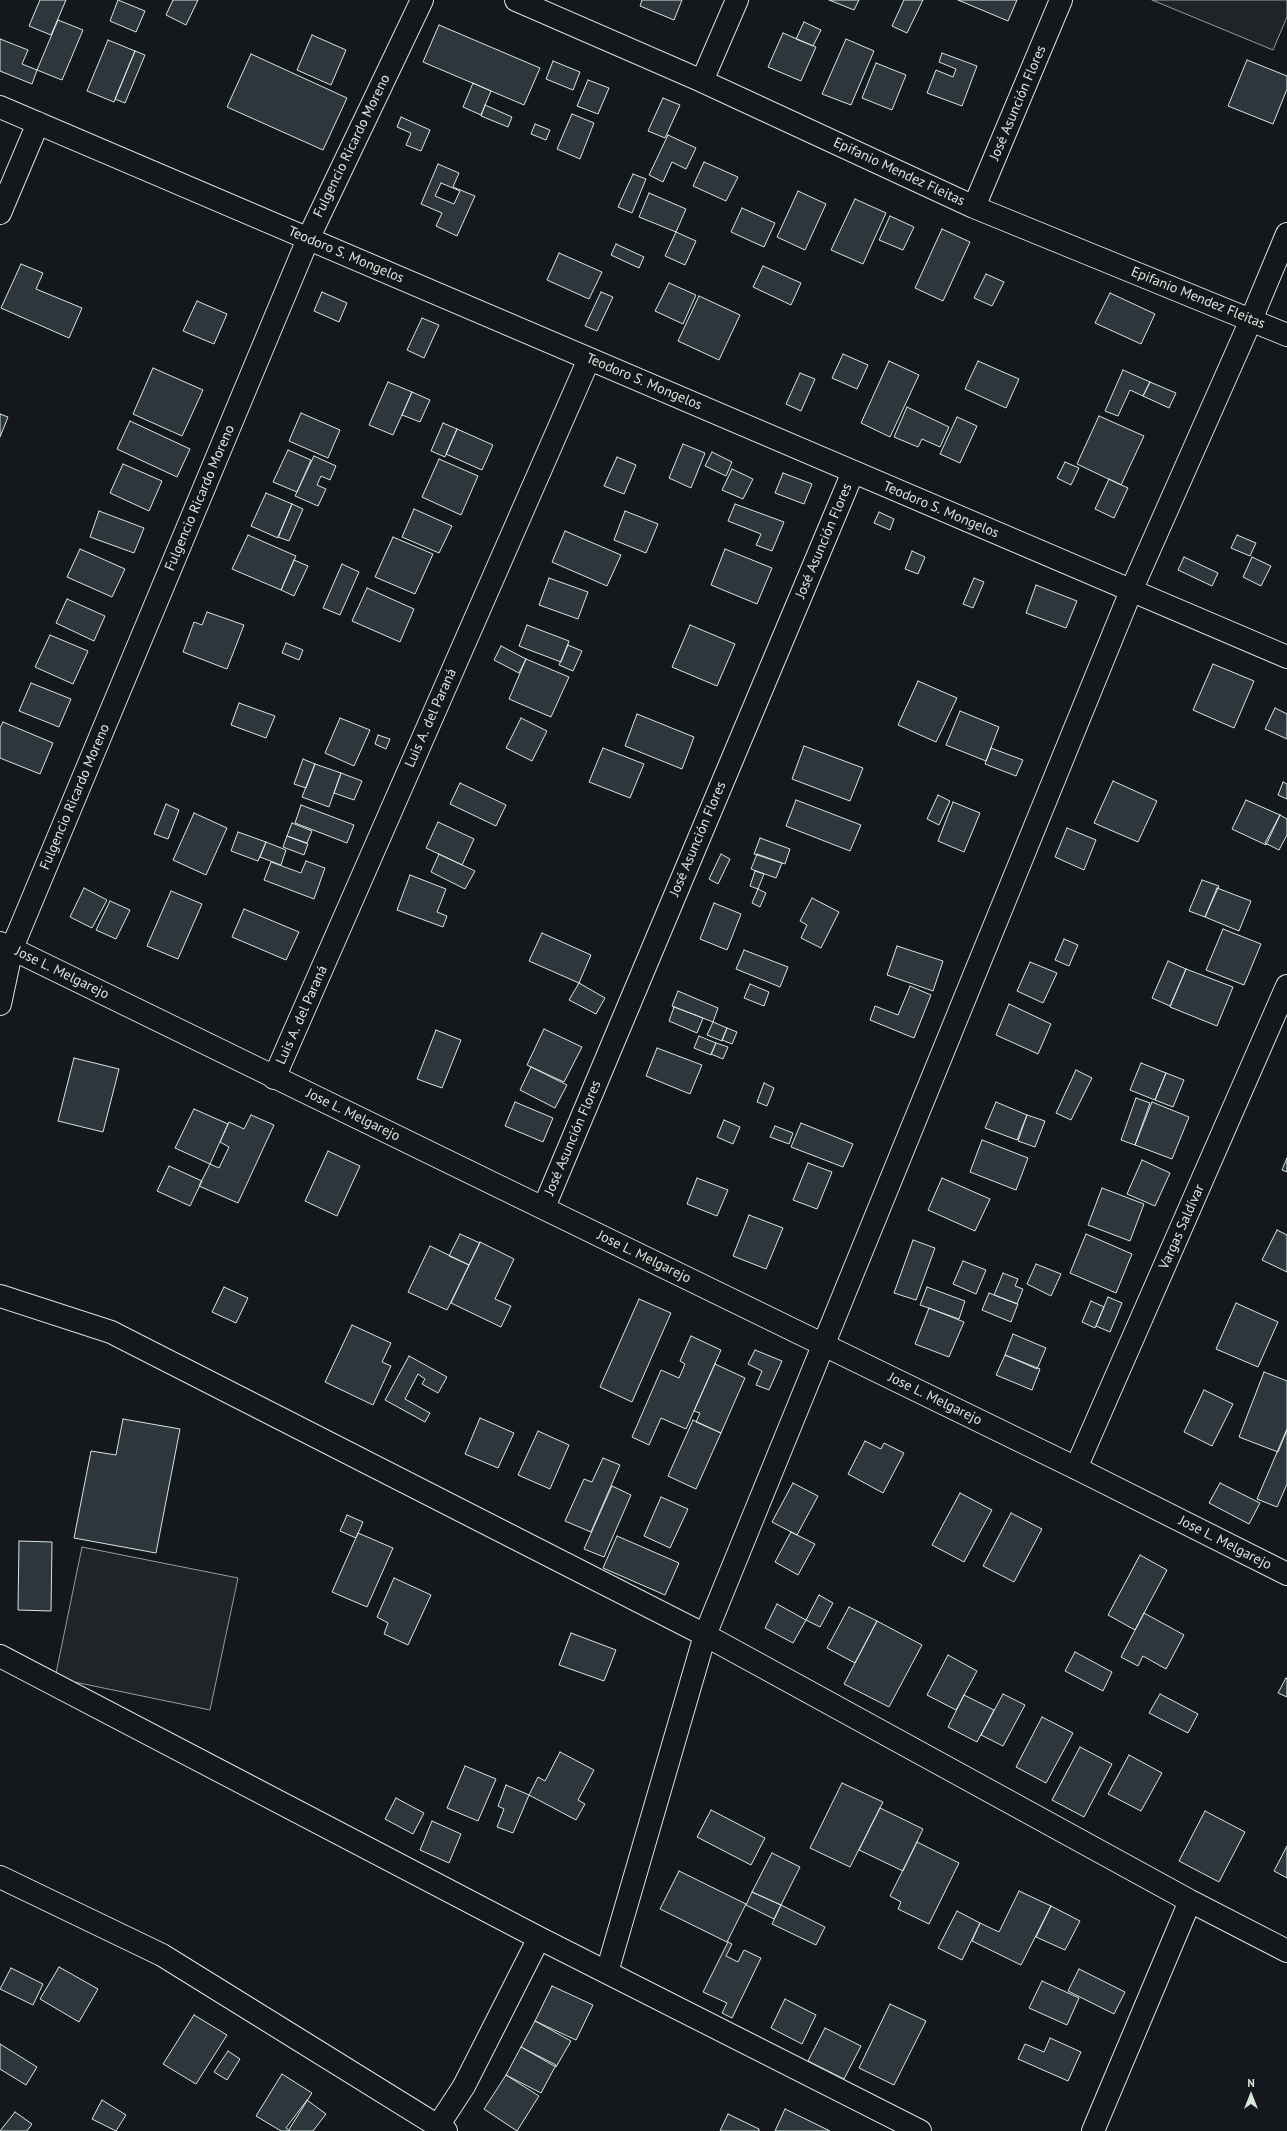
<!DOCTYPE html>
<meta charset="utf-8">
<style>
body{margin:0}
#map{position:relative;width:1287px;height:2131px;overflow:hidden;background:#14181c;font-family:"PT Sans",sans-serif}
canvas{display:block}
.north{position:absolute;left:1231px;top:2075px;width:40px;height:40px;-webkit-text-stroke:3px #14181c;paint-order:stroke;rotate:0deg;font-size:11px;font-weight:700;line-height:16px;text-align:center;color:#d8e6dc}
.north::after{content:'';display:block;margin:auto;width:14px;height:18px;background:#d8e6dc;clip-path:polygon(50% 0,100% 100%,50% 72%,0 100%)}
</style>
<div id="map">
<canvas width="1287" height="2131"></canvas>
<div class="north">N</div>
</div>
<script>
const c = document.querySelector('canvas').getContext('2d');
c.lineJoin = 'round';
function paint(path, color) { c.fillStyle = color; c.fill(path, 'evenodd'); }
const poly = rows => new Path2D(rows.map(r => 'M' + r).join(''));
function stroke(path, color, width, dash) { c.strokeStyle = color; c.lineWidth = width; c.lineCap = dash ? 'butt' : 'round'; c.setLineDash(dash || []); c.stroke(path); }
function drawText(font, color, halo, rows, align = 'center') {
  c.font = font + ' "PT Sans",sans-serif'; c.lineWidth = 3; c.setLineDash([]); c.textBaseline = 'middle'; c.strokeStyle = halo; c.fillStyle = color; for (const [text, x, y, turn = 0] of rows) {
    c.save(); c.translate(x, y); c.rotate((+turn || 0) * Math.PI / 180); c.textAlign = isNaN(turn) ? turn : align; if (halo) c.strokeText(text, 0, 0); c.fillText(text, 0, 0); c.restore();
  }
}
const green = poly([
 [1152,0,1287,0,1287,17,1273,50,1152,0],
 [82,1547,238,1578,210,1710,55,1678,82,1547]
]);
paint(green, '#202428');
stroke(green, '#939e99', 1);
const building = poly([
 [40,0,66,0,51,35,29,26,40,0],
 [118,0,145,11,136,32,110,21,118,0],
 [173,0,198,0,186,25,166,15,173,0],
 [642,0,682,0,674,20,640,6,642,0],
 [829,0,859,0,854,10,829,0],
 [904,0,923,0,907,33,892,26,904,0],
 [958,0,1017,0,1008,21,958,0],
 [58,20,83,30,62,80,37,70,58,20],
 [804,22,821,30,813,46,796,39,804,22],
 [439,25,540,68,524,105,423,62,439,25],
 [783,33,816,47,801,81,768,67,783,33],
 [312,35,346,50,331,85,297,70,312,35],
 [0,39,28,50,22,64,37,70,32,84,0,71,0,39],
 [846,39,874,51,851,105,822,94,846,39],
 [108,40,135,51,114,102,87,91,108,40],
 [135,51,145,55,125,103,115,99,135,51],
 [942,53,977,66,962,106,927,93,936,70,953,77,956,69,939,62,942,53],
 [251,54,347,98,323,150,227,107,251,54],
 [1247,60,1287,76,1287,89,1273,124,1228,106,1247,60],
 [553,61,580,72,573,90,546,79,553,61],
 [876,63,906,75,892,110,862,98,876,63],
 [588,80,609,88,598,114,577,106,588,80],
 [473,83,491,91,481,115,463,107,473,83],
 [663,98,680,105,665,138,648,131,663,98],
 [485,105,512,117,508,127,481,116,485,105],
 [572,114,594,123,580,159,557,149,572,114],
 [401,117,430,130,421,151,406,145,411,133,397,127,401,117],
 [535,124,550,130,546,140,531,134,535,124],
 [668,135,696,148,686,169,672,162,663,182,649,175,668,135],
 [704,162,738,177,726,201,693,186,704,162],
 [438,164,459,173,453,187,475,196,457,236,436,226,442,213,421,204,438,164],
 [633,174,646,179,632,213,618,207,633,174],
 [441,183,460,191,454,204,435,196,441,183],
 [798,191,826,204,805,250,777,237,798,191],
 [649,193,686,209,676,232,639,217,649,193],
 [855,199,886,213,863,264,831,250,855,199],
 [742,208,775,223,764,247,731,232,742,208],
 [890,216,914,227,903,250,879,240,890,216],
 [942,229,970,242,943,301,915,288,942,229],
 [676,232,696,241,685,265,665,256,676,232],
 [616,244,644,257,639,268,611,255,616,244],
 [559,253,602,272,589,299,547,280,559,253],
 [21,264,43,273,36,289,82,308,69,338,1,308,21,264],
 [763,266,801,283,791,305,753,287,763,266],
 [986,274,1004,282,992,306,974,298,986,274],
 [669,283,696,295,683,324,655,311,669,283],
 [322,292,347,303,339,322,314,311,322,292],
 [601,292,613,297,597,331,585,326,601,292],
 [1110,293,1155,314,1141,344,1095,323,1110,293],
 [699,296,740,315,719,360,678,341,699,296],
 [197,301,227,314,214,344,183,331,197,301],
 [422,318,439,325,424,358,407,350,422,318],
 [843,354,868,365,857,389,832,378,843,354],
 [889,361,919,375,890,437,861,423,889,361],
 [978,361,1019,379,1006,408,965,389,978,361],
 [153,368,203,390,182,436,133,414,153,368],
 [1123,370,1150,382,1143,396,1130,390,1118,416,1105,411,1123,370],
 [800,373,815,379,801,411,786,404,800,373],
 [388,382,412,392,393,435,369,425,388,382],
 [1150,382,1176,393,1169,408,1143,396,1150,382],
 [412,392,430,400,420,422,402,415,412,392],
 [907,407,949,427,940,447,922,439,918,447,894,437,907,407],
 [301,413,340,430,328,458,289,441,301,413],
 [0,414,8,417,0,437,0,414],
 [1099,416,1144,436,1121,485,1077,464,1099,416],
 [957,417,977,426,960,463,940,454,957,417],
 [130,421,190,449,177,477,117,449,130,421],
 [443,423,457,429,445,457,431,451,443,423],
 [457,429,493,445,482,470,446,454,457,429],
 [683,444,705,453,691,488,669,478,683,444],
 [288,450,311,460,297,492,273,482,288,450],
 [712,452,732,462,726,476,705,466,712,452],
 [314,456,336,466,330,480,321,476,317,485,326,489,318,506,295,496,314,456],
 [617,457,636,465,624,494,604,486,617,457],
 [439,459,478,476,461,515,422,497,439,459],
 [1065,462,1079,468,1071,485,1057,478,1065,462],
 [123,464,162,481,149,511,110,493,123,464],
 [732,469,753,479,743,499,722,490,732,469],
 [783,473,812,484,804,504,775,493,783,473],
 [1109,479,1128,488,1114,518,1095,509,1109,479],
 [266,493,292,504,278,538,251,526,266,493],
 [292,504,303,509,289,541,278,537,292,504],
 [735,504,784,522,772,551,756,545,761,534,728,521,735,504],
 [414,509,452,526,439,553,402,537,414,509],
 [99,511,144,528,134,553,90,537,99,511],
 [625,511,658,524,646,553,614,540,625,511],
 [879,512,894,519,890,530,874,523,879,512],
 [565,531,621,555,607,586,552,562,565,531],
 [248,535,296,556,281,590,232,569,248,535],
 [1237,535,1256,543,1250,556,1231,548,1237,535],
 [393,537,433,554,415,594,375,577,393,537],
 [80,549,125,569,112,597,67,577,80,549],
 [725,549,772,568,757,604,711,585,725,549],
 [912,551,925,557,918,574,905,569,912,551],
 [1184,557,1218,573,1212,586,1178,570,1184,557],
 [1252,557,1271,566,1261,586,1243,577,1252,557],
 [294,560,308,566,294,596,281,590,294,560],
 [342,564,359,572,340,615,323,608,342,564],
 [549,578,588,592,578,619,539,605,549,578],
 [974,578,984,582,973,608,963,604,974,578],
 [1036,585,1077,601,1066,628,1026,613,1036,585],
 [367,588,414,609,400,642,352,621,367,588],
 [67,599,105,616,94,641,56,623,67,599],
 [207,612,244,625,227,669,183,652,194,622,202,625,207,612],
 [527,625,569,641,561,662,519,646,527,625],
 [690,625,735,644,717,686,672,667,690,625],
 [50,635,88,651,73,684,35,667,50,635],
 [286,643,303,650,299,660,282,653,286,643],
 [568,645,582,651,573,671,559,665,568,645],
 [501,646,526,659,519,673,494,660,501,646],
 [526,659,569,677,551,717,509,699,526,659],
 [1213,664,1254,681,1234,728,1193,710,1213,664],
 [918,681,957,698,936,742,898,725,918,681],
 [31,683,71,699,59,727,19,711,31,683],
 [239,703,275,716,266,738,231,725,239,703],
 [1275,708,1287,714,1287,739,1265,729,1275,708],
 [960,711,999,727,986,761,946,745,960,711],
 [637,714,694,737,682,769,625,746,637,714],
 [340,718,370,730,354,766,325,753,340,718],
 [521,718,547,731,532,761,506,748,521,718],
 [3,722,53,743,40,774,0,758,0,728,3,722],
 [378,735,390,739,386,749,375,744,378,735],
 [804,746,863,768,850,801,792,779,804,746],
 [603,748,644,764,630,798,589,782,603,748],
 [991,748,1023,760,1016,776,985,764,991,748],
 [303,759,315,764,306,788,294,784,303,759],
 [315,764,341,773,329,807,302,797,315,764],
 [341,773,362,781,354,800,334,793,341,773],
 [1113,781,1157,801,1138,842,1094,823,1113,781],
 [1283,782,1287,784,1287,799,1278,795,1283,782],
 [460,783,506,805,496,826,450,804,460,783],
 [938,795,950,801,939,825,927,819,938,795],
 [796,800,861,825,850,851,786,826,796,800],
 [1246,800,1280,815,1266,845,1232,829,1246,800],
 [953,802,980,813,964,852,938,841,953,802],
 [166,804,179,810,168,839,154,834,166,804],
 [301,805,354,825,347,843,295,823,301,805],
 [194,813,227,828,206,875,173,860,194,813],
 [1280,815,1287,819,1287,835,1279,850,1265,843,1280,815],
 [438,822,474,839,462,865,426,848,438,822],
 [292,823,312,831,307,843,287,836,292,823],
 [1067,828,1096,840,1084,870,1055,857,1067,828],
 [238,832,266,842,258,861,231,851,238,832],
 [287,836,308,844,304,855,283,847,287,836],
 [760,838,790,849,785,864,754,854,760,838],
 [266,842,286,850,281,865,260,857,266,842],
 [439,854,475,871,465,889,431,872,439,854],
 [721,854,730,859,718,884,709,879,721,854],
 [757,854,782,863,776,878,751,869,757,854],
 [306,861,325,868,314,899,264,880,271,862,301,873,306,861],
 [755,871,764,874,758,889,750,886,755,871],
 [410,875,446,889,437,912,447,916,443,927,397,910,410,875],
 [1202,880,1219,886,1205,917,1189,911,1202,880],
 [84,888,107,900,92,928,70,917,84,888],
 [1217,888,1251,901,1239,931,1205,917,1217,888],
 [758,889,766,893,760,907,752,903,758,889],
 [171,891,202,904,178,959,147,946,171,891],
 [812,898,839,912,821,948,801,938,807,925,800,921,812,898],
 [110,901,130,910,116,939,96,930,110,901],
 [714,903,741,914,727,950,700,939,714,903],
 [244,909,299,932,286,960,232,937,244,909],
 [1223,929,1261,944,1244,985,1206,970,1223,929],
 [542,933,591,955,579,983,529,961,542,933],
 [1064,939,1078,945,1069,966,1055,960,1064,939],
 [897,946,943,961,933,991,887,975,897,946],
 [744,950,788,967,780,987,736,969,744,950],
 [1168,961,1186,969,1170,1006,1152,998,1168,961],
 [1030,962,1057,973,1043,1003,1017,991,1030,962],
 [1186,969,1233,987,1217,1026,1170,1007,1186,969],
 [579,983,605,998,596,1014,569,1000,579,983],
 [750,984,769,992,764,1006,744,998,750,984],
 [910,986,931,995,914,1038,870,1020,875,1006,898,1015,910,986],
 [678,991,718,1008,713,1022,672,1006,678,991],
 [1009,1004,1051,1024,1038,1054,996,1035,1009,1004],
 [674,1007,703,1018,697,1033,669,1021,674,1007],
 [713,1022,727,1028,722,1041,707,1035,713,1022],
 [727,1028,737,1032,732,1044,722,1040,727,1028],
 [544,1029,582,1047,564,1082,527,1065,544,1029],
 [436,1030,461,1040,442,1088,417,1079,436,1030],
 [699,1036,716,1043,711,1055,694,1048,699,1036],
 [716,1043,728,1047,723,1059,711,1054,716,1043],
 [657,1048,702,1065,690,1094,646,1076,657,1048],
 [74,1058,119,1069,103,1132,58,1121,74,1058],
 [1141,1063,1166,1073,1155,1100,1130,1090,1141,1063],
 [531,1067,567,1085,555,1108,520,1090,531,1067],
 [1076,1070,1092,1078,1071,1120,1056,1113,1076,1070],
 [1166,1073,1184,1080,1173,1107,1155,1100,1166,1073],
 [764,1083,774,1088,767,1106,757,1102,764,1083],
 [1136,1098,1150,1103,1135,1145,1121,1140,1136,1098],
 [515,1102,553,1118,543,1142,505,1126,515,1102],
 [996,1102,1027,1115,1017,1140,985,1128,996,1102],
 [1152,1102,1189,1117,1172,1159,1135,1145,1152,1102],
 [194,1109,228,1124,210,1164,175,1148,194,1109],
 [251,1115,274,1125,238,1203,199,1186,210,1164,219,1168,229,1147,220,1142,229,1122,244,1129,251,1115],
 [1027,1115,1045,1121,1035,1147,1018,1141,1027,1115],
 [724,1120,740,1127,733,1144,717,1137,724,1120],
 [801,1123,853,1144,843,1167,791,1147,801,1123],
 [775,1126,793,1133,789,1144,770,1137,775,1126],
 [982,1140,1028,1158,1016,1190,970,1172,982,1140],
 [328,1151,360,1166,337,1216,305,1201,328,1151],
 [1287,1158,1287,1172,1282,1170,1287,1158],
 [1142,1160,1170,1173,1155,1206,1127,1194,1142,1160],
 [808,1163,832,1172,817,1209,793,1200,808,1163],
 [169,1166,202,1181,190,1206,157,1191,169,1166],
 [697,1178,728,1190,717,1216,687,1204,697,1178],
 [942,1178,990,1199,975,1231,928,1210,942,1178],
 [1102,1188,1144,1204,1130,1241,1088,1225,1102,1188],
 [749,1215,783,1228,766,1269,733,1256,749,1215],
 [1277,1230,1287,1235,1287,1272,1262,1260,1277,1230],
 [460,1234,480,1243,469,1265,449,1256,460,1234],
 [1086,1234,1132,1254,1116,1293,1070,1273,1086,1234],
 [913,1240,935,1248,916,1300,894,1293,913,1240],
 [480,1242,514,1259,495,1299,511,1306,501,1327,451,1303,480,1242],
 [430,1246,469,1265,447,1310,408,1292,430,1246],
 [963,1261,986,1270,976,1294,953,1284,963,1261],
 [1036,1264,1061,1274,1051,1296,1027,1284,1036,1264],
 [1003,1273,1018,1279,1015,1286,1023,1289,1017,1304,994,1295,1003,1273],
 [224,1287,248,1298,236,1323,212,1312,224,1287],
 [927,1287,965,1301,959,1319,920,1305,927,1287],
 [989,1293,1018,1304,1011,1322,982,1310,989,1293],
 [1108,1297,1122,1303,1110,1332,1096,1326,1108,1297],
 [639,1299,671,1313,632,1402,600,1387,639,1299],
 [1091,1301,1104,1307,1095,1328,1082,1322,1091,1301],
 [1236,1303,1278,1322,1258,1367,1216,1349,1236,1303],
 [929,1308,964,1322,949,1357,915,1344,929,1308],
 [352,1325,391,1343,382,1362,391,1366,373,1405,325,1382,352,1325],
 [1013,1334,1046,1348,1037,1369,1005,1355,1013,1334],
 [691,1336,721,1350,686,1429,661,1418,649,1445,632,1437,661,1370,679,1378,685,1364,680,1361,691,1336],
 [755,1350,782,1361,769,1390,756,1385,762,1371,748,1364,755,1350],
 [1005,1355,1040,1369,1032,1390,996,1375,1005,1355],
 [409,1356,447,1377,438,1393,422,1384,425,1379,418,1374,405,1399,430,1413,425,1422,385,1400,409,1356],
 [715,1364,745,1378,721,1433,696,1422,700,1413,694,1411,715,1364],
 [1264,1372,1287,1381,1287,1430,1278,1452,1239,1437,1264,1372],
 [1204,1390,1233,1404,1212,1446,1184,1432,1204,1390],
 [480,1418,514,1433,498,1468,465,1454,480,1418],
 [123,1419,180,1429,156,1553,74,1538,91,1451,116,1455,123,1419],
 [693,1420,721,1433,696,1489,668,1476,693,1420],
 [1287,1429,1287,1484,1277,1507,1257,1499,1287,1429],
 [538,1431,569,1445,550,1489,518,1475,538,1431],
 [865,1441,881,1449,884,1443,904,1453,883,1493,848,1474,865,1441],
 [603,1458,620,1465,591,1532,565,1521,584,1479,592,1482,603,1458],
 [793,1483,818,1496,797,1535,772,1522,793,1483],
 [1220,1483,1260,1503,1249,1524,1209,1503,1220,1483],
 [612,1486,631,1495,604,1557,584,1549,612,1486],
 [960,1493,992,1510,964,1562,932,1545,960,1493],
 [661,1497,688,1509,670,1548,644,1536,661,1497],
 [1011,1513,1042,1529,1014,1582,983,1566,1011,1513],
 [347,1515,363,1522,356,1538,340,1531,347,1515],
 [791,1532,815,1544,798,1575,775,1562,791,1532],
 [358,1533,393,1548,367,1607,332,1592,358,1533],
 [617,1536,679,1563,665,1595,603,1568,617,1536],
 [19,1541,52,1542,51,1611,18,1610,19,1541],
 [1140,1555,1167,1570,1135,1630,1108,1615,1140,1555],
 [394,1578,431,1595,408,1645,384,1634,388,1623,377,1617,394,1578],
 [819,1595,833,1603,820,1627,806,1620,819,1595],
 [777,1604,806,1620,793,1643,765,1628,777,1604],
 [849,1607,877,1621,855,1663,827,1648,849,1607],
 [1144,1613,1184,1635,1166,1669,1143,1656,1138,1666,1121,1657,1144,1613],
 [877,1621,922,1645,889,1707,844,1684,877,1621],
 [571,1633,616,1650,604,1681,559,1665,571,1633],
 [1075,1652,1112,1672,1103,1691,1065,1671,1075,1652],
 [948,1655,977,1671,956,1710,927,1695,948,1655],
 [1286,1678,1287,1679,1287,1697,1278,1693,1286,1678],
 [1003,1694,1025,1705,1003,1746,981,1735,1003,1694],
 [1160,1694,1198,1714,1188,1733,1149,1713,1160,1694],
 [964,1695,994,1710,977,1742,948,1727,964,1695],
 [1042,1717,1073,1733,1046,1783,1016,1767,1042,1717],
 [1080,1747,1112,1764,1084,1817,1052,1800,1080,1747],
 [560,1752,594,1770,578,1800,585,1804,576,1820,529,1795,538,1777,545,1781,560,1752],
 [1129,1755,1162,1773,1141,1811,1108,1794,1129,1755],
 [465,1766,496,1779,478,1821,447,1808,465,1766],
 [842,1783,883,1802,850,1867,810,1848,842,1783],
 [506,1785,529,1795,513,1833,497,1827,504,1809,498,1806,506,1785],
 [396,1798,424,1813,413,1834,385,1819,396,1798],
 [880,1808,923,1829,903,1871,859,1850,880,1808],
 [711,1810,765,1838,751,1865,697,1837,711,1810],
 [1205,1811,1245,1832,1219,1882,1179,1861,1205,1811],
 [432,1821,461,1834,449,1863,420,1850,432,1821],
 [917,1842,959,1863,929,1924,898,1909,901,1902,890,1896,917,1842],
 [1287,1846,1287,1878,1274,1871,1287,1846],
 [772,1853,800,1867,781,1905,752,1892,772,1853],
 [679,1871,746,1904,727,1942,660,1909,679,1871],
 [1019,1891,1051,1906,1021,1965,972,1941,980,1923,999,1932,1019,1891],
 [752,1892,781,1905,774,1919,746,1905,752,1892],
 [781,1905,825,1927,816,1945,772,1924,781,1905],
 [1051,1906,1080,1921,1065,1950,1036,1937,1051,1906],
 [957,1911,980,1923,962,1960,938,1948,957,1911],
 [728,1942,732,1944,726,1956,738,1962,744,1950,761,1958,732,2018,722,2013,727,2003,703,1992,728,1942],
 [59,1967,98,1989,79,2022,40,1999,59,1967],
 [11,1968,43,1984,33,2005,0,1989,11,1968],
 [1079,1969,1125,1992,1114,2014,1068,1991,1079,1969],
 [1042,1981,1079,1998,1067,2025,1029,2008,1042,1981],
 [552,1986,593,2005,576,2040,535,2021,552,1986],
 [785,1999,816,2015,802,2044,771,2028,785,1999],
 [890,2004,926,2021,894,2085,859,2068,890,2004],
 [194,2015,227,2035,196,2084,163,2064,194,2015],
 [535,2021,571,2041,556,2067,521,2047,535,2021],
 [825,2028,861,2046,844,2079,808,2061,825,2028],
 [1050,2038,1081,2052,1068,2081,1018,2059,1025,2044,1044,2052,1050,2038],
 [0,2044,37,2067,26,2085,0,2069,0,2044],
 [521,2047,556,2065,541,2093,506,2075,521,2047],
 [228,2051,240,2059,227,2080,214,2072,228,2051],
 [282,2074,312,2093,288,2131,281,2131,256,2116,282,2074],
 [506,2075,539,2096,517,2131,484,2109,506,2075],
 [102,2100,126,2115,116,2131,92,2119,102,2100],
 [307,2100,326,2114,313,2131,290,2131,286,2128,307,2100],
 [785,2109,830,2131,775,2131,785,2109],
 [15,2112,32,2124,27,2131,0,2131,15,2112],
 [728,2114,759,2129,759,2131,720,2131,728,2114]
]);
paint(building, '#2c363c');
stroke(building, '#d8e6dc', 1);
const street = poly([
 [516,0,702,81,974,207,1287,335],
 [702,81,737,0],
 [0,107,1287,657],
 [974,207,1061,0],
 [0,213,38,123],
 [0,1004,12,948,308,239,422,0],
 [274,1078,589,359],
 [544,1207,853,472],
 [0,1296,111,1332,705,1635,1190,1901,1287,1951],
 [1076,1468,1287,986],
 [0,1656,539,1938,920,2131],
 [0,1877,162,1955,446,2131],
 [607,1972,705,1635,1131,591,1251,320,1287,234],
 [438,2126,464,2086,539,1938],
 [1093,2131,1190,1901]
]);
const secondary = poly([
 [0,943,1076,1468,1287,1574]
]);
stroke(street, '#d8e6dc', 24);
stroke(secondary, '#d8e6dc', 24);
stroke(street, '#14181c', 22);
stroke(secondary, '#14181c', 22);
drawText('14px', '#d8e6dc', '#14181c', [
 ["José Asunción Flores",1018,103,-67],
 ["Fulgencio Ricardo Moreno",352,146,-64],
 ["Epifanio Mendez Fleitas",899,172,25],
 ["Teodoro S. Mongelos",346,255,23],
 ["Epifanio Mendez Fleitas",1198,298,22],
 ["Teodoro S. Mongelos",644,382,23],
 ["Fulgencio Ricardo Moreno",200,498,-67],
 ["Teodoro S. Mongelos",941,510,23],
 ["José Asunción Flores",824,541,-67],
 ["Luis A. del Paraná",431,718,-66],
 ["Fulgencio Ricardo Moreno",75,797,-67],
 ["José Asunción Flores",698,839,-67],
 ["Jose L. Melgarejo",62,973,26],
 ["Luis A. del Paraná",302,1015,-66],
 ["Jose L. Melgarejo",353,1115,26],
 ["José Asunción Flores",573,1138,-67],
 ["Vargas Saldívar",1182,1227,-66],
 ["Jose L. Melgarejo",644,1257,26],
 ["Jose L. Melgarejo",935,1399,26],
 ["Jose L. Melgarejo",1225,1543,27]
]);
</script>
